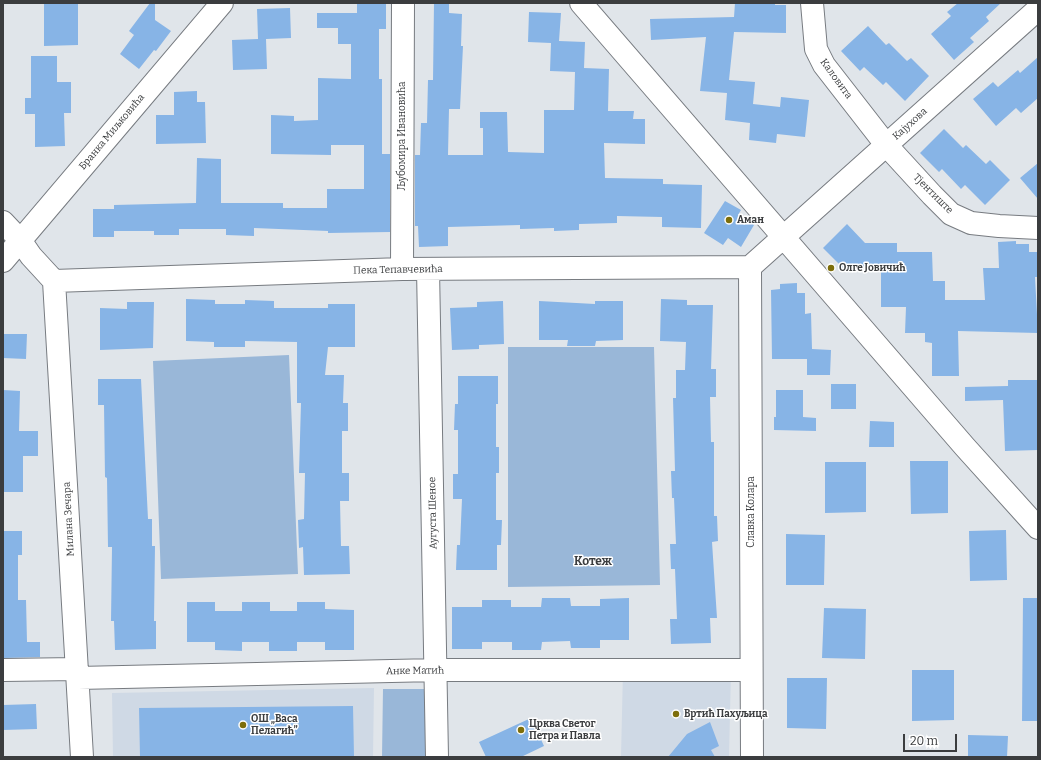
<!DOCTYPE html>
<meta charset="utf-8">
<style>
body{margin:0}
#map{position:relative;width:1041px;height:760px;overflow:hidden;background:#e0e5ea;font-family:Bitter,serif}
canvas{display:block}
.frame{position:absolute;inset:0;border:4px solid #3b3d3f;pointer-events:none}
.scale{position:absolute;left:903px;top:734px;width:54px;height:18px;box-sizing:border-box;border:2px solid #3b3d3f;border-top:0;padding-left:5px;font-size:12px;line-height:14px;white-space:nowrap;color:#3b3d3f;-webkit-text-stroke:3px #fff;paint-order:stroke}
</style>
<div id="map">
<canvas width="1041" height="760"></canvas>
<div class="frame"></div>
<div class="scale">20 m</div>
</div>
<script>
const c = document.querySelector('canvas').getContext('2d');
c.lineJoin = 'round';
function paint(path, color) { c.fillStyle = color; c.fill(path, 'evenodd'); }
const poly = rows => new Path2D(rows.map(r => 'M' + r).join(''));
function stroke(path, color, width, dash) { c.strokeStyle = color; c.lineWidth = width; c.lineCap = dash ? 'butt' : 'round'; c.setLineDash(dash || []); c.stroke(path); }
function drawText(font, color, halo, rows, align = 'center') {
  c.font = font + ' Bitter,serif'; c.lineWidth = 3; c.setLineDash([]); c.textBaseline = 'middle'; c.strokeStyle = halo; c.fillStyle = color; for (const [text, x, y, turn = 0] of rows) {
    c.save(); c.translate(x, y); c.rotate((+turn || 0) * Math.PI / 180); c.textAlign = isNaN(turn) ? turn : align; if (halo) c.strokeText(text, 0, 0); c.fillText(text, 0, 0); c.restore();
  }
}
paint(poly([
 [623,670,731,670,729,757,621,757],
 [374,688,373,757,113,757,112,693]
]), '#cfd9e5');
paint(poly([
 [508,347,654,347,660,585,508,587],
 [289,355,298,574,161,579,153,361],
 [383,689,429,689,429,757,382,757]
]), '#99b7d8');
paint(poly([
 [44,3,78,3,78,45,44,46],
 [150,3,155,3,155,20,171,31,156,51,154,50,139,69,120,54,134,35,129,31],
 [357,3,386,3,386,29,379,29,379,79,382,79,382,154,390,154,390,232,328,233,328,231,254,228,254,236,226,235,226,229,179,229,179,235,154,235,154,231,114,231,114,237,93,237,93,209,114,209,114,205,196,203,197,158,221,159,221,203,283,203,283,208,327,208,327,189,364,189,364,145,331,145,331,155,271,154,271,115,294,116,294,121,318,120,318,78,351,79,351,44,338,44,338,28,317,28,317,13,357,13],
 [434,3,449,3,449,13,462,14,461,46,463,46,460,109,449,109,448,155,483,155,483,128,480,128,480,112,507,112,508,152,544,153,544,110,574,110,575,72,550,71,551,43,528,42,529,12,561,13,559,41,585,42,584,68,609,69,608,111,634,111,633,119,645,119,645,144,604,143,605,178,663,179,663,184,702,185,701,228,662,227,662,217,617,216,617,223,579,224,579,230,554,231,554,228,520,229,520,225,448,227,448,246,419,247,418,226,415,226,415,155,420,155,421,123,427,123,428,80,433,80],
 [735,3,775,3,775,5,786,5,786,33,734,32,729,80,755,82,753,104,780,107,781,97,809,100,805,137,777,134,776,143,749,140,750,123,725,120,727,93,700,91,706,37,651,40,650,19,734,17],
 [958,3,1001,3,986,17,989,21,970,38,974,42,954,60,931,34,951,16,947,12],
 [290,8,291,38,266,39,267,69,233,70,232,40,258,39,257,9],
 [868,26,886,45,889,43,907,61,911,58,929,76,905,101,886,82,883,85,864,67,860,71,841,51],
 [31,56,57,56,57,82,71,82,71,113,64,113,65,146,35,147,35,114,25,114,25,98,31,98],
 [1038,57,1038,98,1021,113,1016,108,996,126,973,99,993,82,998,87,1018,70,1020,73],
 [197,91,197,102,205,102,206,143,156,144,156,115,174,115,174,92],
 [944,129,963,148,966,145,986,164,990,160,1010,180,985,205,965,185,961,189,942,169,939,172,920,153],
 [1038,163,1038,199,1020,178],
 [725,201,741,210,738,215,754,225,741,247,728,238,723,245,704,233],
 [847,224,865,243,897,243,897,252,932,252,933,281,945,281,945,300,985,300,983,268,999,268,998,242,1016,241,1016,244,1029,244,1029,252,1038,252,1038,277,1035,277,1038,333,958,331,959,376,932,376,932,343,925,342,925,333,905,333,906,307,881,307,881,267,843,268,823,248],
 [797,283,797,293,805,293,805,314,811,313,812,349,831,350,830,375,807,375,807,359,772,359,771,290,780,289,780,284],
 [186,299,215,300,215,304,245,304,245,300,274,301,274,308,328,308,328,304,355,304,355,347,328,347,325,375,344,375,343,403,348,403,348,431,342,431,342,473,349,473,349,501,340,501,341,546,349,546,350,574,304,575,303,547,299,548,298,520,304,519,305,473,299,473,301,403,297,403,297,342,245,341,245,347,214,347,214,342,186,341],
 [661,299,687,300,687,305,713,305,711,369,716,369,716,397,710,397,711,442,714,442,714,516,717,516,718,541,712,542,717,618,710,618,711,643,671,644,670,619,677,619,675,569,671,569,670,544,676,544,674,498,672,498,671,471,675,471,673,398,676,398,676,370,685,370,686,342,660,341],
 [503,301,504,344,479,345,479,349,452,350,450,308,477,307,477,302],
 [539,301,595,304,595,301,623,301,623,340,596,341,595,346,567,346,568,340,539,340],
 [127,302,154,302,153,348,100,350,100,308,127,309],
 [3,334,27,334,26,359,3,358],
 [458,376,498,376,498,404,496,404,496,447,499,447,499,473,496,473,496,520,502,520,501,545,497,545,497,570,456,570,457,545,460,545,462,499,453,499,453,474,458,474,458,430,454,430,455,404,458,404],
 [98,379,141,379,148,519,152,519,152,546,155,546,154,621,156,621,156,649,115,650,114,621,111,621,112,547,108,547,107,478,105,477,104,405,98,405],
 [1008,380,1038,380,1038,450,1005,451,1003,400,965,401,965,387,1008,386],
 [831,384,856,384,856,409,831,409],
 [3,390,20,391,19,431,38,431,38,456,23,456,23,492,3,492],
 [776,390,803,390,803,417,816,418,816,431,774,430,774,417,776,417],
 [870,421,894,422,894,447,869,447],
 [910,461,948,461,948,513,911,514],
 [825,462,866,462,866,512,825,513],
 [1006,530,1007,580,970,581,969,531],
 [3,531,22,531,22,555,18,555,18,600,26,600,27,642,40,642,40,657,3,658],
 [786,534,825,535,824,585,786,585],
 [542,598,570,598,571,606,600,606,600,599,629,598,629,640,600,640,600,648,571,648,570,641,542,642,541,650,512,650,512,642,482,642,482,649,452,649,452,607,482,607,482,600,511,600,511,607,541,607],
 [1023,598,1038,598,1038,721,1022,721],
 [187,602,215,602,215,611,242,611,242,602,270,602,270,611,297,611,297,602,325,602,325,609,354,610,354,650,325,650,325,642,297,642,297,651,269,651,269,642,242,642,242,651,215,650,215,642,187,642],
 [824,608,866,609,865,659,822,658],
 [912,670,954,670,954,720,912,721],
 [787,678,827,678,826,729,787,728],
 [36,704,37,729,3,730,3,705],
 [353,706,354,756,140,757,139,708],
 [531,718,544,746,521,757,486,757,479,742],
 [710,722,719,746,711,750,715,757,668,757,687,734],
 [968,735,1008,736,1007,757,968,757]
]), '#87b4e6');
const minor = poly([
 [581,3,965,447,1038,528],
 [812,3,816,49,824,65,887,146,932,195,951,214,971,223,999,226,1038,228],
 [3,222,20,240,31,256,54,281,402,269,750,267,1036,11],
 [3,261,222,3],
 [750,267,752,757],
 [402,269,403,3],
 [428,269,437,757],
 [54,281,82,757],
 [3,670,77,669],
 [78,678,436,670,751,670]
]);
stroke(minor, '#777b80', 24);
stroke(minor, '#fff', 22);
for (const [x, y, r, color] of [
 [729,220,4,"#7d6e0b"],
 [831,268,4,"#7d6e0b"],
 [676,714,4,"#7d6e0b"],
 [243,725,4,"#7d6e0b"],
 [521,730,4,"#7d6e0b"]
]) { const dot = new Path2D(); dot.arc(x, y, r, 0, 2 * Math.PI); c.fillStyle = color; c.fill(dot); stroke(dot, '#fff', 1.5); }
drawText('10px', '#3b3d3f', '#fff', [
 ["Каловита",836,79,54],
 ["Кајухова",910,124,-42],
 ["Бранка Миљковића",112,132,-50],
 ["Љубомира Ивановића",402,136,-90],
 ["Тјентиште",933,194,45],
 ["Пека Тепавчевића",398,270,-1],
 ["Славка Колара",751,512,-90],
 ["Аугуста Шеное",433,513,-91],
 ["Милана Зечара",69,519,-93],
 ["Анке Матић",415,671,-1]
]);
drawText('bold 10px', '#3b3d3f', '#fff', [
 ["Аман",737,220],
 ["Олге Јовичић",839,268],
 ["Вртић Пахуљица",684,714],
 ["ОШ „Васа",251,719],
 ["Пелагић”",251,731],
 ["Црква Светог",529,724],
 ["Петра и Павла",529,736]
], 'left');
drawText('bold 12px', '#3b3d3f', '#fff', [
 ["Котеж",593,562]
]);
</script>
